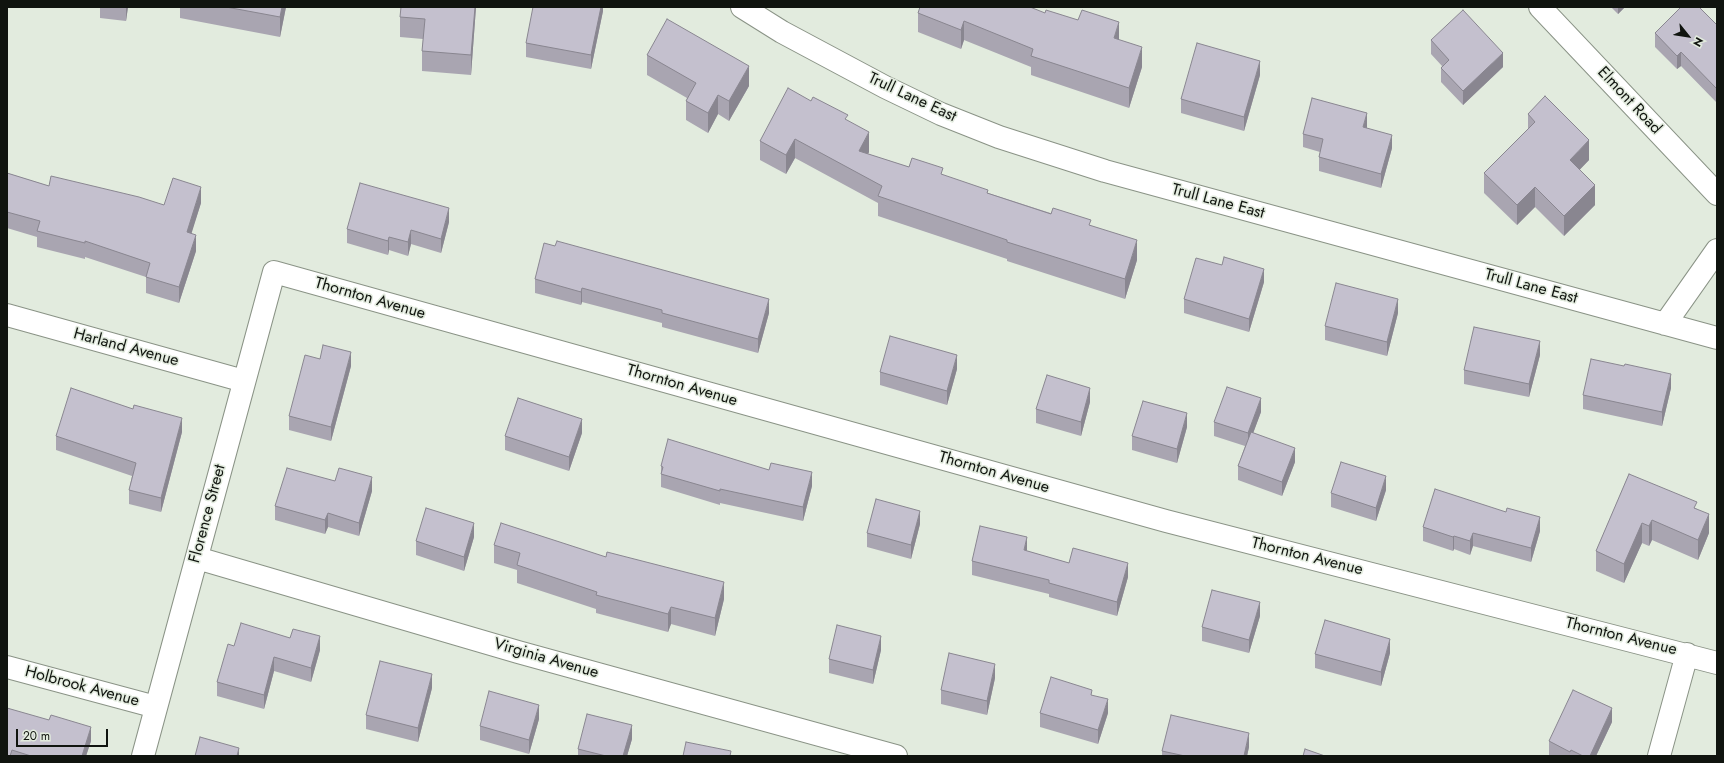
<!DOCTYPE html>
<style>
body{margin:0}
#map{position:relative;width:1724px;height:763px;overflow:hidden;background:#e2ebde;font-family:Jost,sans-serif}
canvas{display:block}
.frame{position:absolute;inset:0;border:8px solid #10140f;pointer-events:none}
.north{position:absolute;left:1668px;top:16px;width:40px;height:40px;-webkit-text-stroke:3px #e2ebde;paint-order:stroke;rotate:120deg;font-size:11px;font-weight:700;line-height:16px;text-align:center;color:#10140f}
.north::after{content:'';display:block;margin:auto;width:14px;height:18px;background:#10140f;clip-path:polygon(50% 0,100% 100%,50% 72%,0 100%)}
.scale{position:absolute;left:16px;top:729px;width:92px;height:18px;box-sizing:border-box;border:2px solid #10140f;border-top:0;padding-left:5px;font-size:12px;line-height:14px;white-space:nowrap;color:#10140f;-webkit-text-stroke:3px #e2ebde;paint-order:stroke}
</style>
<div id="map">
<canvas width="1724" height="763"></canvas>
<div class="frame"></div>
<div class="north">N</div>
<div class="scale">20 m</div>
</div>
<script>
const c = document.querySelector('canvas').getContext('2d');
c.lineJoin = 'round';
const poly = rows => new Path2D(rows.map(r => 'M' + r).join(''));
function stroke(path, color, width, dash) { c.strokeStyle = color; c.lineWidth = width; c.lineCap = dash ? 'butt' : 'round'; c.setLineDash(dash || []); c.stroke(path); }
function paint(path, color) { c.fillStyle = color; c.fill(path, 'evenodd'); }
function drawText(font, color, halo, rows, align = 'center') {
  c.font = font + ' Jost,sans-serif'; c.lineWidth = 3; c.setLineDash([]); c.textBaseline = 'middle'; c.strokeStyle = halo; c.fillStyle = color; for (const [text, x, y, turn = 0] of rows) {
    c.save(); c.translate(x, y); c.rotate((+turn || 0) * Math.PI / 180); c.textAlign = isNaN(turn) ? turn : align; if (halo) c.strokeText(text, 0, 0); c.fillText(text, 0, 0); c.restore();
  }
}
const minor = poly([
 [742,7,782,32,885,87,941,114,999,137,1105,171,1717,338],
 [1540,7,1717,194],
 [7,315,244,381],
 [1665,324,1717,250],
 [197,558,518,652,896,756],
 [7,667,156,707],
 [143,756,274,272,1166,521,1717,663],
 [1659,756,1687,654]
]);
stroke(minor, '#8a9386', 24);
stroke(minor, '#fff', 22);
paint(poly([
 [100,7,128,7,126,21,100,18],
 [180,7,286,7,280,37,180,18],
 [476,7,471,75,422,71,422,51,423,39,400,37,400,17],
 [603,7,603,11,591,69,526,57,526,43],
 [1611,7,1625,7,1618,14],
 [918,13,1045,13,1119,40,1142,67,1129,108,1031,75,1031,67,964,40,961,49,918,32],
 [1717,25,1717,103,1681,66,1677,69,1655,47,1655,33],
 [1431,40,1503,67,1463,105,1441,82,1441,68,1442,66,1431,54],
 [647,55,749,86,729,121,718,114,708,133,686,120,686,101,687,98,647,75],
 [1260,75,1244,131,1181,113,1181,99],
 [811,101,848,121,869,152,868,154,909,167,943,175,988,193,1091,226,1137,260,1125,299,1007,261,1007,259,878,216,878,203,795,158,786,174,760,160,760,141],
 [1528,114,1589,160,1579,170,1595,205,1564,236,1535,207,1517,225,1484,193,1484,173,1528,130],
 [1367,127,1367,128,1392,148,1381,188,1319,171,1319,157,1320,152,1303,147,1303,134],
 [7,173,49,186,164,205,201,203,191,233,196,251,179,303,146,293,146,277,85,257,85,259,37,247,37,237,7,228],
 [449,222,441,253,411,244,408,256,389,250,388,255,347,243,347,229],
 [1222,265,1264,282,1249,332,1184,313,1184,299],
 [535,279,769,313,758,353,662,327,662,323,582,302,581,305,535,293],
 [1398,313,1387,356,1325,340,1325,326],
 [1540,355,1529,397,1464,384,1464,370],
 [320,359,351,366,331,441,289,430,289,416],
 [957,369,947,405,880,385,880,372],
 [1671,388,1662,426,1583,409,1583,395],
 [1090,402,1081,436,1036,423,1036,409],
 [1261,412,1253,433,1295,462,1282,496,1238,480,1238,466,1245,446,1214,436,1214,422],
 [1187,427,1177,463,1132,450,1132,436],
 [182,432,161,512,129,504,129,490,132,476,56,450,56,436],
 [582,433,569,471,505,450,505,436],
 [661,466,812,486,803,521,720,503,720,505,661,487],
 [1629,474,1697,509,1709,533,1698,560,1652,540,1649,546,1642,543,1624,583,1596,571,1596,551],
 [335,481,372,491,359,536,328,527,325,534,275,520,275,506],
 [1386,490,1376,521,1331,507,1331,493],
 [920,524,911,559,867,547,867,533],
 [1423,527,1540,531,1531,562,1473,546,1470,555,1454,549,1453,551,1423,541],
 [474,537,464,571,416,555,416,541],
 [494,545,724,599,715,636,671,624,668,632,596,613,596,609,517,583,517,570,494,563],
 [1027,551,1069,563,1128,577,1117,616,1049,597,1049,594,972,575,972,561],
 [1260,616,1249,653,1202,641,1202,627],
 [234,646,320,650,311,682,274,671,264,709,217,696,217,682],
 [881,650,873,684,829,673,829,659],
 [1390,653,1381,686,1315,668,1315,654],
 [995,678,987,715,941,704,941,690],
 [432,688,418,742,366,729,366,715],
 [7,708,91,741,86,756,7,756],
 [1040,713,1108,713,1098,744,1040,727],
 [539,719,529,754,480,740,480,726],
 [1612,722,1596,756,1551,756,1549,755,1549,741],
 [632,739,627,756,578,756,578,749],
 [1249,747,1247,756,1162,756,1162,751]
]), '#a9a5b1');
paint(poly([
 [126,7,128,7,126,21],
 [282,7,286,7,280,37,280,17],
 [475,7,476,7,471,75,471,55],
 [601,7,603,7,603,11,591,69,591,55],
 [1618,7,1625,7,1618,14],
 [964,21,964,40,961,49,961,30],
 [1119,22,1119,42,1114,38],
 [1142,47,1142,67,1129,108,1129,88],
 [1681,52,1681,66,1677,69,1677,56],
 [1503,53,1503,67,1463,105,1463,91],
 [1260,61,1260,75,1244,131,1244,117],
 [749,66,749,86,729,121,729,101],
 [718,95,718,114,708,133,708,113],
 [1367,113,1367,127,1363,141,1363,127],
 [869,132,869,152,859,171,859,151],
 [1392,135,1392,148,1381,188,1381,174],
 [795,139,795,158,786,174,786,155],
 [1589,140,1589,160,1570,180,1570,160],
 [1595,185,1595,205,1564,236,1564,216],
 [201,187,201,203,187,248,187,232],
 [1535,187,1535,207,1517,225,1517,205],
 [449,208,449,222,441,253,441,239],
 [411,230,411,244,408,256,408,242],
 [196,235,196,251,179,303,179,287],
 [389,237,389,250,388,255,388,241],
 [1137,240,1137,260,1125,299,1125,279],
 [1264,269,1264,282,1249,332,1249,319],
 [582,288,582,302,581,305,581,292],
 [769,299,769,313,758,353,758,339],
 [1398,299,1398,313,1387,356,1387,342],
 [1540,341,1540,355,1529,397,1529,384],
 [351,352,351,366,331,441,331,427],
 [957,355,957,369,947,405,947,391],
 [1671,374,1671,388,1662,426,1662,412],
 [1090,388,1090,402,1081,436,1081,422],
 [1261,398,1261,412,1248,447,1248,433],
 [1187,413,1187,427,1177,463,1177,449],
 [182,418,182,432,161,512,161,498],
 [582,419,582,433,569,471,569,457],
 [1295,448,1295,462,1282,496,1282,482],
 [812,472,812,486,803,521,803,507],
 [1386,476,1386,490,1376,521,1376,508],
 [372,477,372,491,359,536,359,523],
 [920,511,920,524,911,559,911,545],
 [328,513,328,527,325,534,325,520],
 [1709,514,1709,533,1698,560,1698,540],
 [1540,517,1540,531,1531,562,1531,548],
 [1652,520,1652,540,1649,546,1649,526],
 [474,523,474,537,464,571,464,557],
 [1642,523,1642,543,1624,583,1624,564],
 [1473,533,1473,546,1470,555,1470,541],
 [1454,536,1454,549,1453,551,1453,537],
 [1027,537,1027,551,1024,550],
 [1128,563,1128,577,1117,616,1117,602],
 [724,582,724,599,715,636,715,618],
 [1260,602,1260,616,1249,653,1249,640],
 [671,607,671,624,668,632,668,614],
 [320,636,320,650,311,682,311,668],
 [881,636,881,650,873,684,873,670],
 [1390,639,1390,653,1381,686,1381,672],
 [274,657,274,671,264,709,264,695],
 [995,664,995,678,987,715,987,701],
 [432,674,432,688,418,742,418,728],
 [1108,699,1108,713,1098,744,1098,730],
 [539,705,539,719,529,754,529,740],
 [1612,708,1612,722,1596,756,1590,756],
 [632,725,632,739,627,756,623,756],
 [91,727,91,741,86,756,82,756],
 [1249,733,1249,747,1247,756,1244,756],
 [239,748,239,756,237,756]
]), '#898690');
const building = poly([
 [226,7,282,7,280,17,226,7],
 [401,7,475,7,471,55,422,51,425,19,400,17,401,7],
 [533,7,601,7,591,55,526,43,533,7],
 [920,7,1030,7,1045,13,1046,10,1078,20,1082,10,1119,22,1114,38,1142,47,1129,88,1031,56,1033,49,964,21,961,30,918,13,920,7],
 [1681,7,1699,7,1717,25,1717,89,1681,52,1677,56,1655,33,1681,7],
 [1463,10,1503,53,1463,91,1441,68,1449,60,1431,40,1463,10],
 [667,19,749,66,729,101,718,95,708,113,686,101,696,83,647,55,667,19],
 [1197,43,1260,61,1244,117,1181,99,1197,43],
 [788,88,811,101,813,97,848,115,845,119,869,132,859,151,909,167,912,158,943,168,941,174,988,190,987,193,1051,214,1053,208,1091,220,1089,225,1137,240,1125,279,1007,242,1007,240,878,196,882,186,795,139,786,155,760,141,788,88],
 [1545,96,1589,140,1570,160,1595,185,1564,216,1535,187,1517,205,1484,173,1535,122,1528,114,1545,96],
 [1312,98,1367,113,1363,127,1392,135,1381,174,1319,157,1323,139,1303,134,1312,98],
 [7,173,49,186,51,176,139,197,164,205,173,178,201,187,187,232,196,235,179,287,146,277,150,263,85,241,85,243,37,231,40,221,7,212,7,173],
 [360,183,449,208,441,239,411,230,408,242,389,237,388,241,347,229,360,183],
 [557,241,769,299,758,339,662,313,662,310,582,288,581,292,535,279,544,243,555,246,557,241],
 [1224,257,1264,269,1249,319,1184,299,1196,258,1222,265,1224,257],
 [1336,283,1398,299,1387,342,1325,326,1336,283],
 [1474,327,1540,341,1529,384,1464,370,1474,327],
 [890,336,957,355,947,391,880,372,890,336],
 [323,345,351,352,331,427,289,416,305,355,320,359,323,345],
 [1591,359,1624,366,1625,364,1671,374,1662,412,1583,395,1591,359],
 [1047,375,1090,388,1081,422,1036,409,1047,375],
 [1227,387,1261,398,1248,433,1214,422,1227,387],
 [71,388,133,409,134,405,182,418,161,498,129,490,136,463,56,436,71,388],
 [518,398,582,419,569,457,505,436,518,398],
 [1143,401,1187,413,1177,449,1132,436,1143,401],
 [1251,432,1295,448,1282,482,1238,466,1251,432],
 [668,439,769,470,771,463,812,472,803,507,720,489,720,491,661,474,663,467,661,466,668,439],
 [1341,462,1386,476,1376,508,1331,493,1341,462],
 [287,468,335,481,339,468,372,477,359,523,328,513,325,520,275,506,287,468],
 [1629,474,1697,502,1694,508,1709,514,1698,540,1652,520,1649,526,1642,523,1624,564,1596,551,1629,474],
 [1435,489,1506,512,1507,508,1540,517,1531,548,1473,533,1470,541,1454,536,1453,537,1423,527,1435,489],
 [876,499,920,511,911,545,867,533,876,499],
 [426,508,474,523,464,557,416,541,426,508],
 [501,523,606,557,607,552,724,582,715,618,671,607,668,614,596,595,597,592,517,565,520,553,494,545,501,523],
 [980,526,1027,537,1024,550,1069,563,1073,548,1128,563,1117,602,1049,583,1049,580,972,561,980,526],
 [1212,590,1260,602,1249,640,1202,627,1212,590],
 [1325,620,1390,639,1381,672,1315,654,1325,620],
 [241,623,290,638,293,629,320,636,311,668,274,657,264,695,217,682,228,644,234,646,241,623],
 [837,625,881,636,873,670,829,659,837,625],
 [949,653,995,664,987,701,941,690,949,653],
 [380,661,432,674,418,728,366,715,380,661],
 [1051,677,1092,690,1091,695,1108,699,1098,730,1040,713,1051,677],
 [1573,690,1612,708,1590,756,1583,756,1571,750,1570,752,1549,741,1573,690],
 [489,691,539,705,529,740,480,726,489,691],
 [7,708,49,720,51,715,91,727,82,756,31,756,12,750,10,756,7,756,7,708],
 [587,714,632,725,623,756,606,756,578,749,587,714],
 [1171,715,1249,733,1244,756,1185,756,1162,751,1171,715],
 [200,737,239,748,237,756,195,756,200,737],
 [686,742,731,751,730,756,683,756,686,742],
 [1305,749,1325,756,1303,756,1305,749]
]);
paint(building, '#c4c0ce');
stroke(building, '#898690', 1);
drawText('16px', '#10140f', '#e2ebde', [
 ["Trull Lane East",912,98,25],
 ["Elmont Road",1629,101,47],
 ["Trull Lane East",1218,202,15],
 ["Trull Lane East",1531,287,15],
 ["Thornton Avenue",370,299,16],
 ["Harland Avenue",126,348,15],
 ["Thornton Avenue",682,386,16],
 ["Thornton Avenue",994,473,16],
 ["Florence Street",208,514,-75],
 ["Thornton Avenue",1307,557,14],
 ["Thornton Avenue",1621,637,14],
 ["Virginia Avenue",546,659,16],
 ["Holbrook Avenue",82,687,15]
]);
</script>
